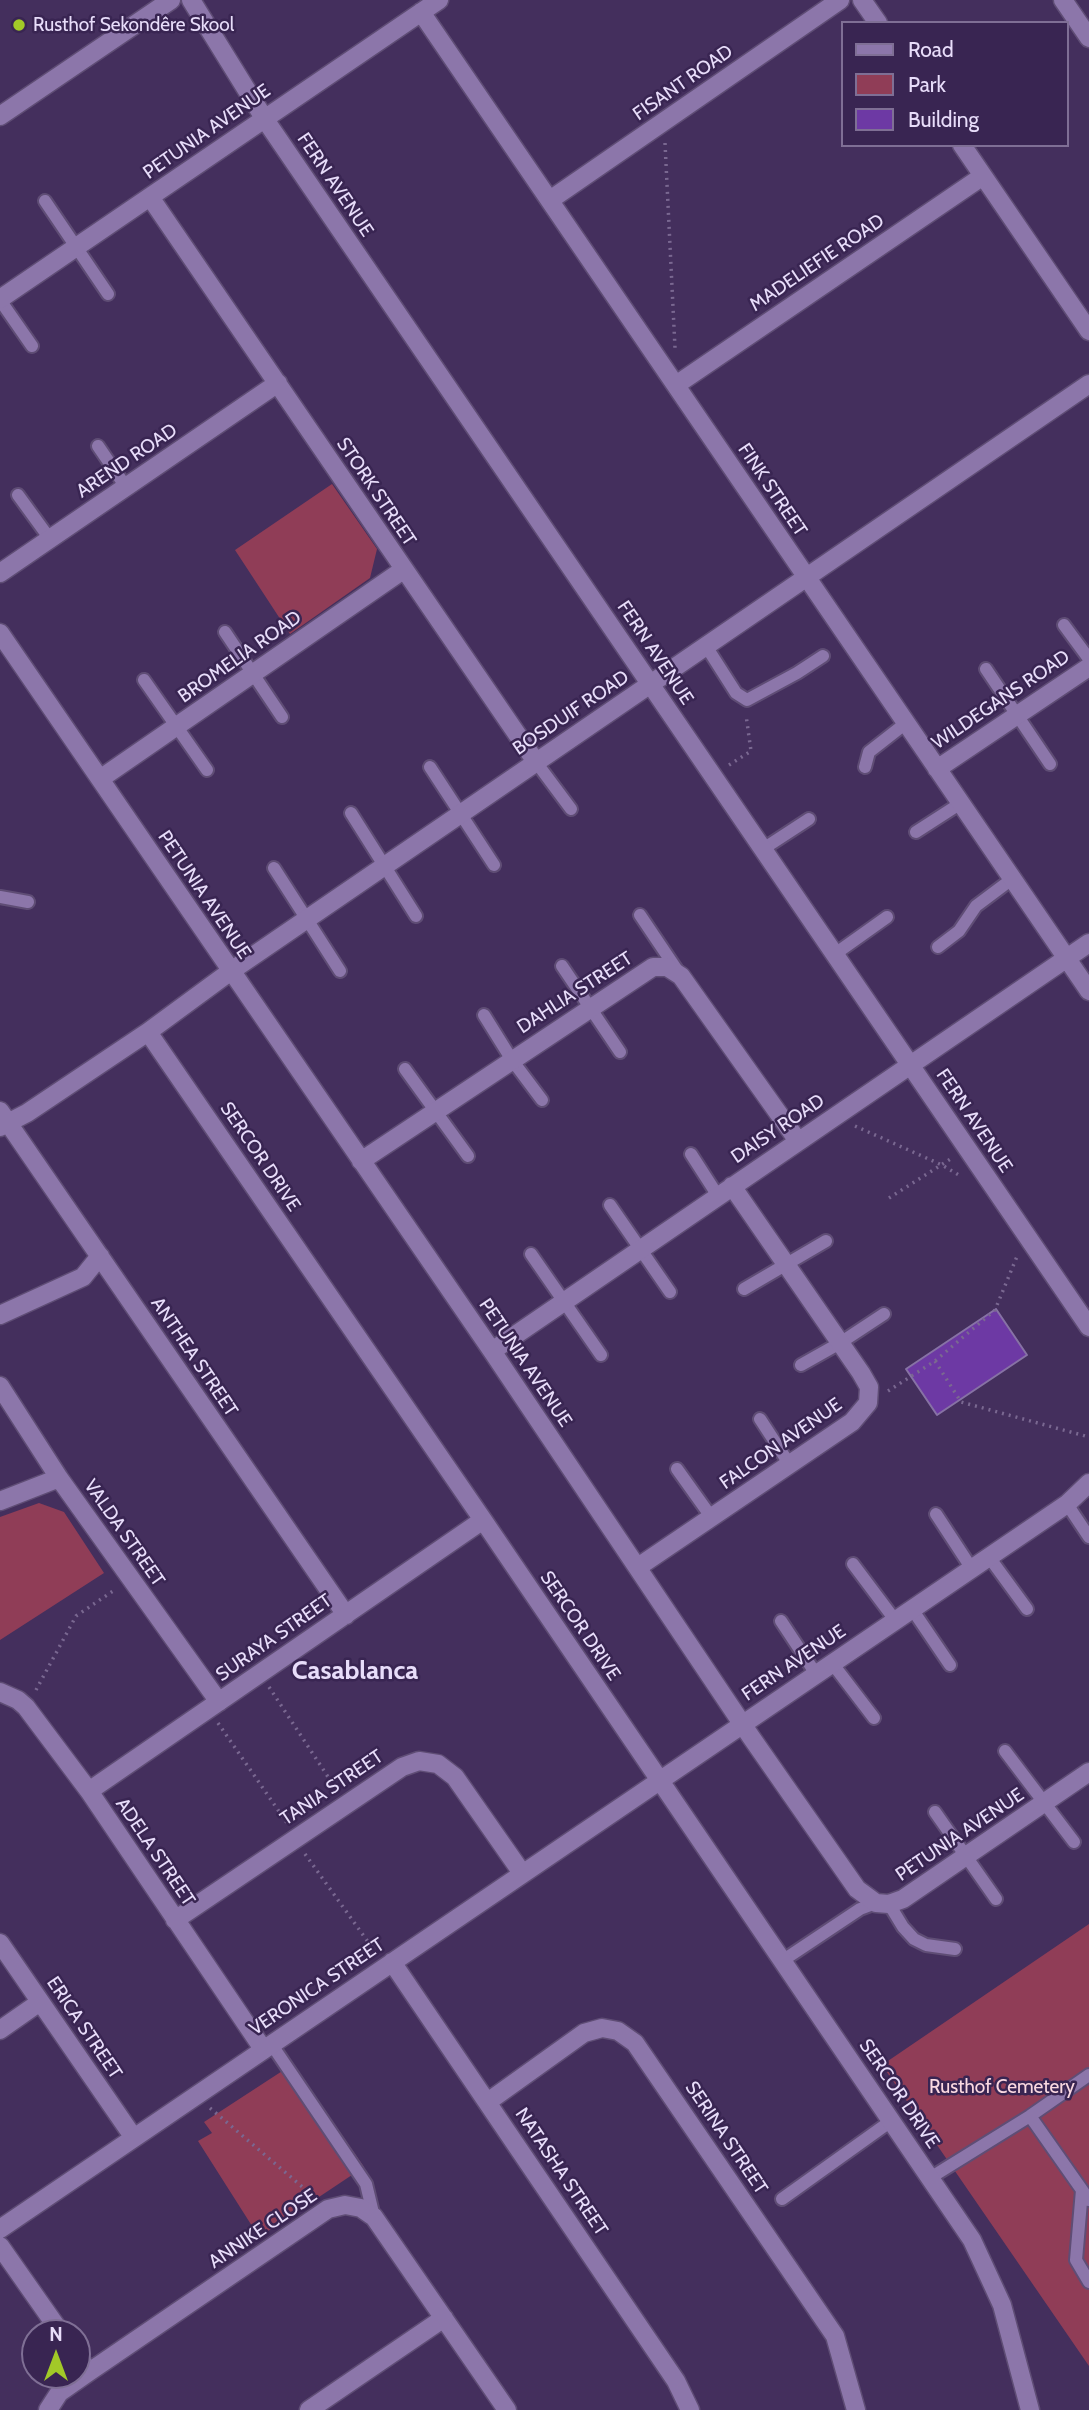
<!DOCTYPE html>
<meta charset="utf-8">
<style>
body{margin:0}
#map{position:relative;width:1089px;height:2410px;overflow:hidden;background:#442f5d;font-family:Cabin,sans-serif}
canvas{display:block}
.legend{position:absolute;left:841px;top:21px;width:228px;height:126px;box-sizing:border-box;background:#392552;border:2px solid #7f6f95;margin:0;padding:9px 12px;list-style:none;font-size:21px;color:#e8ddfa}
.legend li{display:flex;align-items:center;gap:14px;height:35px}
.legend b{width:35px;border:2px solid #7f6f95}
.north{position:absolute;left:21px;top:2319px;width:70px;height:70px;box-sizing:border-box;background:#392552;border:2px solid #7f6f95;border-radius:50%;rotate:0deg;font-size:19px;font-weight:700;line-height:28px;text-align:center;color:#e8ddfa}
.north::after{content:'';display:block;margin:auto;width:24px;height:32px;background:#a2c928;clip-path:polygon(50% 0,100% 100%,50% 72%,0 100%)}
</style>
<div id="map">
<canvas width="1089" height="2410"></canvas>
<ul class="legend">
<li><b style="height:9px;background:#8c76aa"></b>Road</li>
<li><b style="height:19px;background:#903d57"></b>Park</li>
<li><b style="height:19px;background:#6d39a4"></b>Building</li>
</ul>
<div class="north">N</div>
</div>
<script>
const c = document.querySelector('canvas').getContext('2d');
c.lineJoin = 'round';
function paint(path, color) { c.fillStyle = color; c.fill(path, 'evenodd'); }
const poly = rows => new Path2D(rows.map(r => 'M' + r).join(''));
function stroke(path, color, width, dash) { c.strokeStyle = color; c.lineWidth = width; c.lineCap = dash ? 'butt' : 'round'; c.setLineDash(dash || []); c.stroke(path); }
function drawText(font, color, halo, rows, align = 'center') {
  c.font = font + ' Cabin,sans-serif'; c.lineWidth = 5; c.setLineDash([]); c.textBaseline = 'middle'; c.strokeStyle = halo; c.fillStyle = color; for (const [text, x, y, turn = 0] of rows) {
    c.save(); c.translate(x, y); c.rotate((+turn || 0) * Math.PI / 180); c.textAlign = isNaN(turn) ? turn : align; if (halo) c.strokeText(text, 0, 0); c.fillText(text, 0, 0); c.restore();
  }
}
paint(poly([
 [332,484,377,549,370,578,290,634,235,550],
 [39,1503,64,1512,104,1573,0,1640,0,1517],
 [1089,1924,1089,2366,882,2065],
 [293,2064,364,2167,259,2237,198,2141,212,2133,204,2122]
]), '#903d57');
const building = poly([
 [996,1309,1027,1355,937,1415,906,1369,996,1309]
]);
paint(building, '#6d39a4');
stroke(building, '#8772a5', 2);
const lane = poly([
 [45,201,108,294],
 [0,300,32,346],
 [98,446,126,487],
 [18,495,50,539],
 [1064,625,1089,659],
 [225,632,282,717],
 [706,646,736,693,747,700,797,673,823,656],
 [986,669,1050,764],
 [144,680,207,770],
 [536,762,571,809],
 [430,767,494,865],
 [865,767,869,752,906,723],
 [351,813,416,916],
 [916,832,961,803],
 [763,849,809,819],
 [274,868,340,971],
 [0,897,28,902],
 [640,915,679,973],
 [938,947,959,931,976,906,1012,879],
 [835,954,887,917],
 [562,966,620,1052],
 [484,1015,512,1060,542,1100],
 [405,1069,468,1156],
 [691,1154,718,1196],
 [610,1205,670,1292],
 [531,1254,601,1355],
 [744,1289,826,1241],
 [801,1365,840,1343,884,1314],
 [760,1419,790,1465],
 [677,1469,712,1518],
 [1067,1504,1089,1537],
 [936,1514,972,1569],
 [989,1557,1027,1609],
 [853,1564,895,1620],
 [912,1609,950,1665],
 [781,1621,816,1674],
 [832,1663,874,1718],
 [1005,1751,1074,1842],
 [935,1812,996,1899],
 [889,1904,903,1927,914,1939,926,1945,955,1949],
 [782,1961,860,1909,876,1903],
 [272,2045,366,2184,374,2217],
 [1030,2116,1089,2075],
 [930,2178,1030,2116,1089,2200],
 [1082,2190,1076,2260,1089,2282],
 [782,2199,891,2121]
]);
const street = poly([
 [191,0,264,118,1089,1327],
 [862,0,878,23],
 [1063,0,1089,38],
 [421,12,1089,991],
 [962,145,1089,331],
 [150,197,536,762],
 [550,200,840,0],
 [0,299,439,0],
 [676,385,983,176],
 [0,573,278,383],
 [0,633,492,1351,751,1737,857,1889,876,1903,889,1904,903,1899,1089,1772],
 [937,769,1089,667],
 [100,779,403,570],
 [148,1032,483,1520,972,2240,1002,2305,1030,2410],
 [0,1111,346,1615],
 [0,1127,27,1113,148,1032,231,971,1089,384],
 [361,1161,653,967,667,967,681,976,798,1141],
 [0,1315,83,1277,100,1256],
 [492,1351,1089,943],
 [0,1386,59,1478,219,1702],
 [0,1501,59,1478],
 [638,1567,852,1422,868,1403,869,1387,861,1373,732,1186],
 [0,1692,18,1700,26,1707,89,1791,263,2049],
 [89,1791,483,1520],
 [175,1920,402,1767,419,1761,438,1764,455,1777,522,1873],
 [0,1943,134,2138],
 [392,1962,676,2381,690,2410],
 [0,2030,40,2002],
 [489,2101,584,2033,602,2028,618,2031,635,2043,835,2336,856,2410],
 [0,2229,1067,1504,1089,1483],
 [0,2246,61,2333],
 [77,2355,89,2372],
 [48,2410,59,2393,89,2372,328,2209,345,2205,361,2208,374,2217,507,2410],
 [309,2410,444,2318]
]);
const secondary = poly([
 [0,116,171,0]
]);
stroke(lane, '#5f4d75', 16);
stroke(street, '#5f4d75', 21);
stroke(secondary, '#5f4d75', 21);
stroke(poly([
 [665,143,675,348],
 [729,765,751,751,746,715],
 [855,1126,942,1165,962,1177],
 [889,1198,952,1158],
 [935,1361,961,1402,1089,1437],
 [888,1391,935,1361,995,1310,1018,1254],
 [269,1687,336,1789],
 [36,1690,76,1616,116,1589],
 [218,1723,287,1823],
 [305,1854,376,1953],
 [210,2108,313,2196]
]), '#7a6891', 3.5, [2, 5]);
stroke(lane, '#8c76aa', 12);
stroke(street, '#8c76aa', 18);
stroke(secondary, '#8c76aa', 18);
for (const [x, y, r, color] of [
 [19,25,7,"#a2c928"]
]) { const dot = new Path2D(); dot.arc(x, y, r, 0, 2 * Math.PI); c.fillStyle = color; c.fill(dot); stroke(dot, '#392552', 2.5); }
drawText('19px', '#e8ddfa', '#392552', [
 ["Rusthof Sekondêre Skool",33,25]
], 'left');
drawText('19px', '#e8ddfa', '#392552', [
 ["FISANT ROAD",683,83,-35],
 ["PETUNIA AVENUE",207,132,-35],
 ["FERN AVENUE",335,185,56],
 ["MADELIEFIE ROAD",817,263,-34],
 ["AREND ROAD",127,461,-34],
 ["FINK STREET",772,490,56],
 ["STORK STREET",376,492,56],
 ["FERN AVENUE",655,653,56],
 ["BROMELIA ROAD",240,657,-35],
 ["WILDEGANS ROAD",1001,700,-34],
 ["BOSDUIF ROAD",571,713,-34],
 ["PETUNIA AVENUE",204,895,56],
 ["DAHLIA STREET",575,993,-33],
 ["FERN AVENUE",974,1121,56],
 ["DAISY ROAD",778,1129,-34],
 ["SERCOR DRIVE",260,1157,56],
 ["ANTHEA STREET",194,1357,56],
 ["PETUNIA AVENUE",525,1363,56],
 ["FALCON AVENUE",781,1444,-35],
 ["VALDA STREET",124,1533,55],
 ["SERCOR DRIVE",580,1626,56],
 ["SURAYA STREET",274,1638,-35],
 ["FERN AVENUE",794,1663,-34],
 ["TANIA STREET",332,1788,-34],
 ["PETUNIA AVENUE",960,1835,-34],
 ["ADELA STREET",155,1852,56],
 ["VERONICA STREET",317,1987,-34],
 ["ERICA STREET",84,2028,56],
 ["SERCOR DRIVE",899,2094,56],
 ["SERINA STREET",726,2138,56],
 ["NATASHA STREET",561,2172,56],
 ["ANNIKE CLOSE",263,2229,-34]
]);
drawText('19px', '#fbd9e1', '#392552', [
 ["Rusthof Cemetery",1002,2087]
]);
drawText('bold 26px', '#e8ddfa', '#392552', [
 ["Casablanca",355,1671]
]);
</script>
